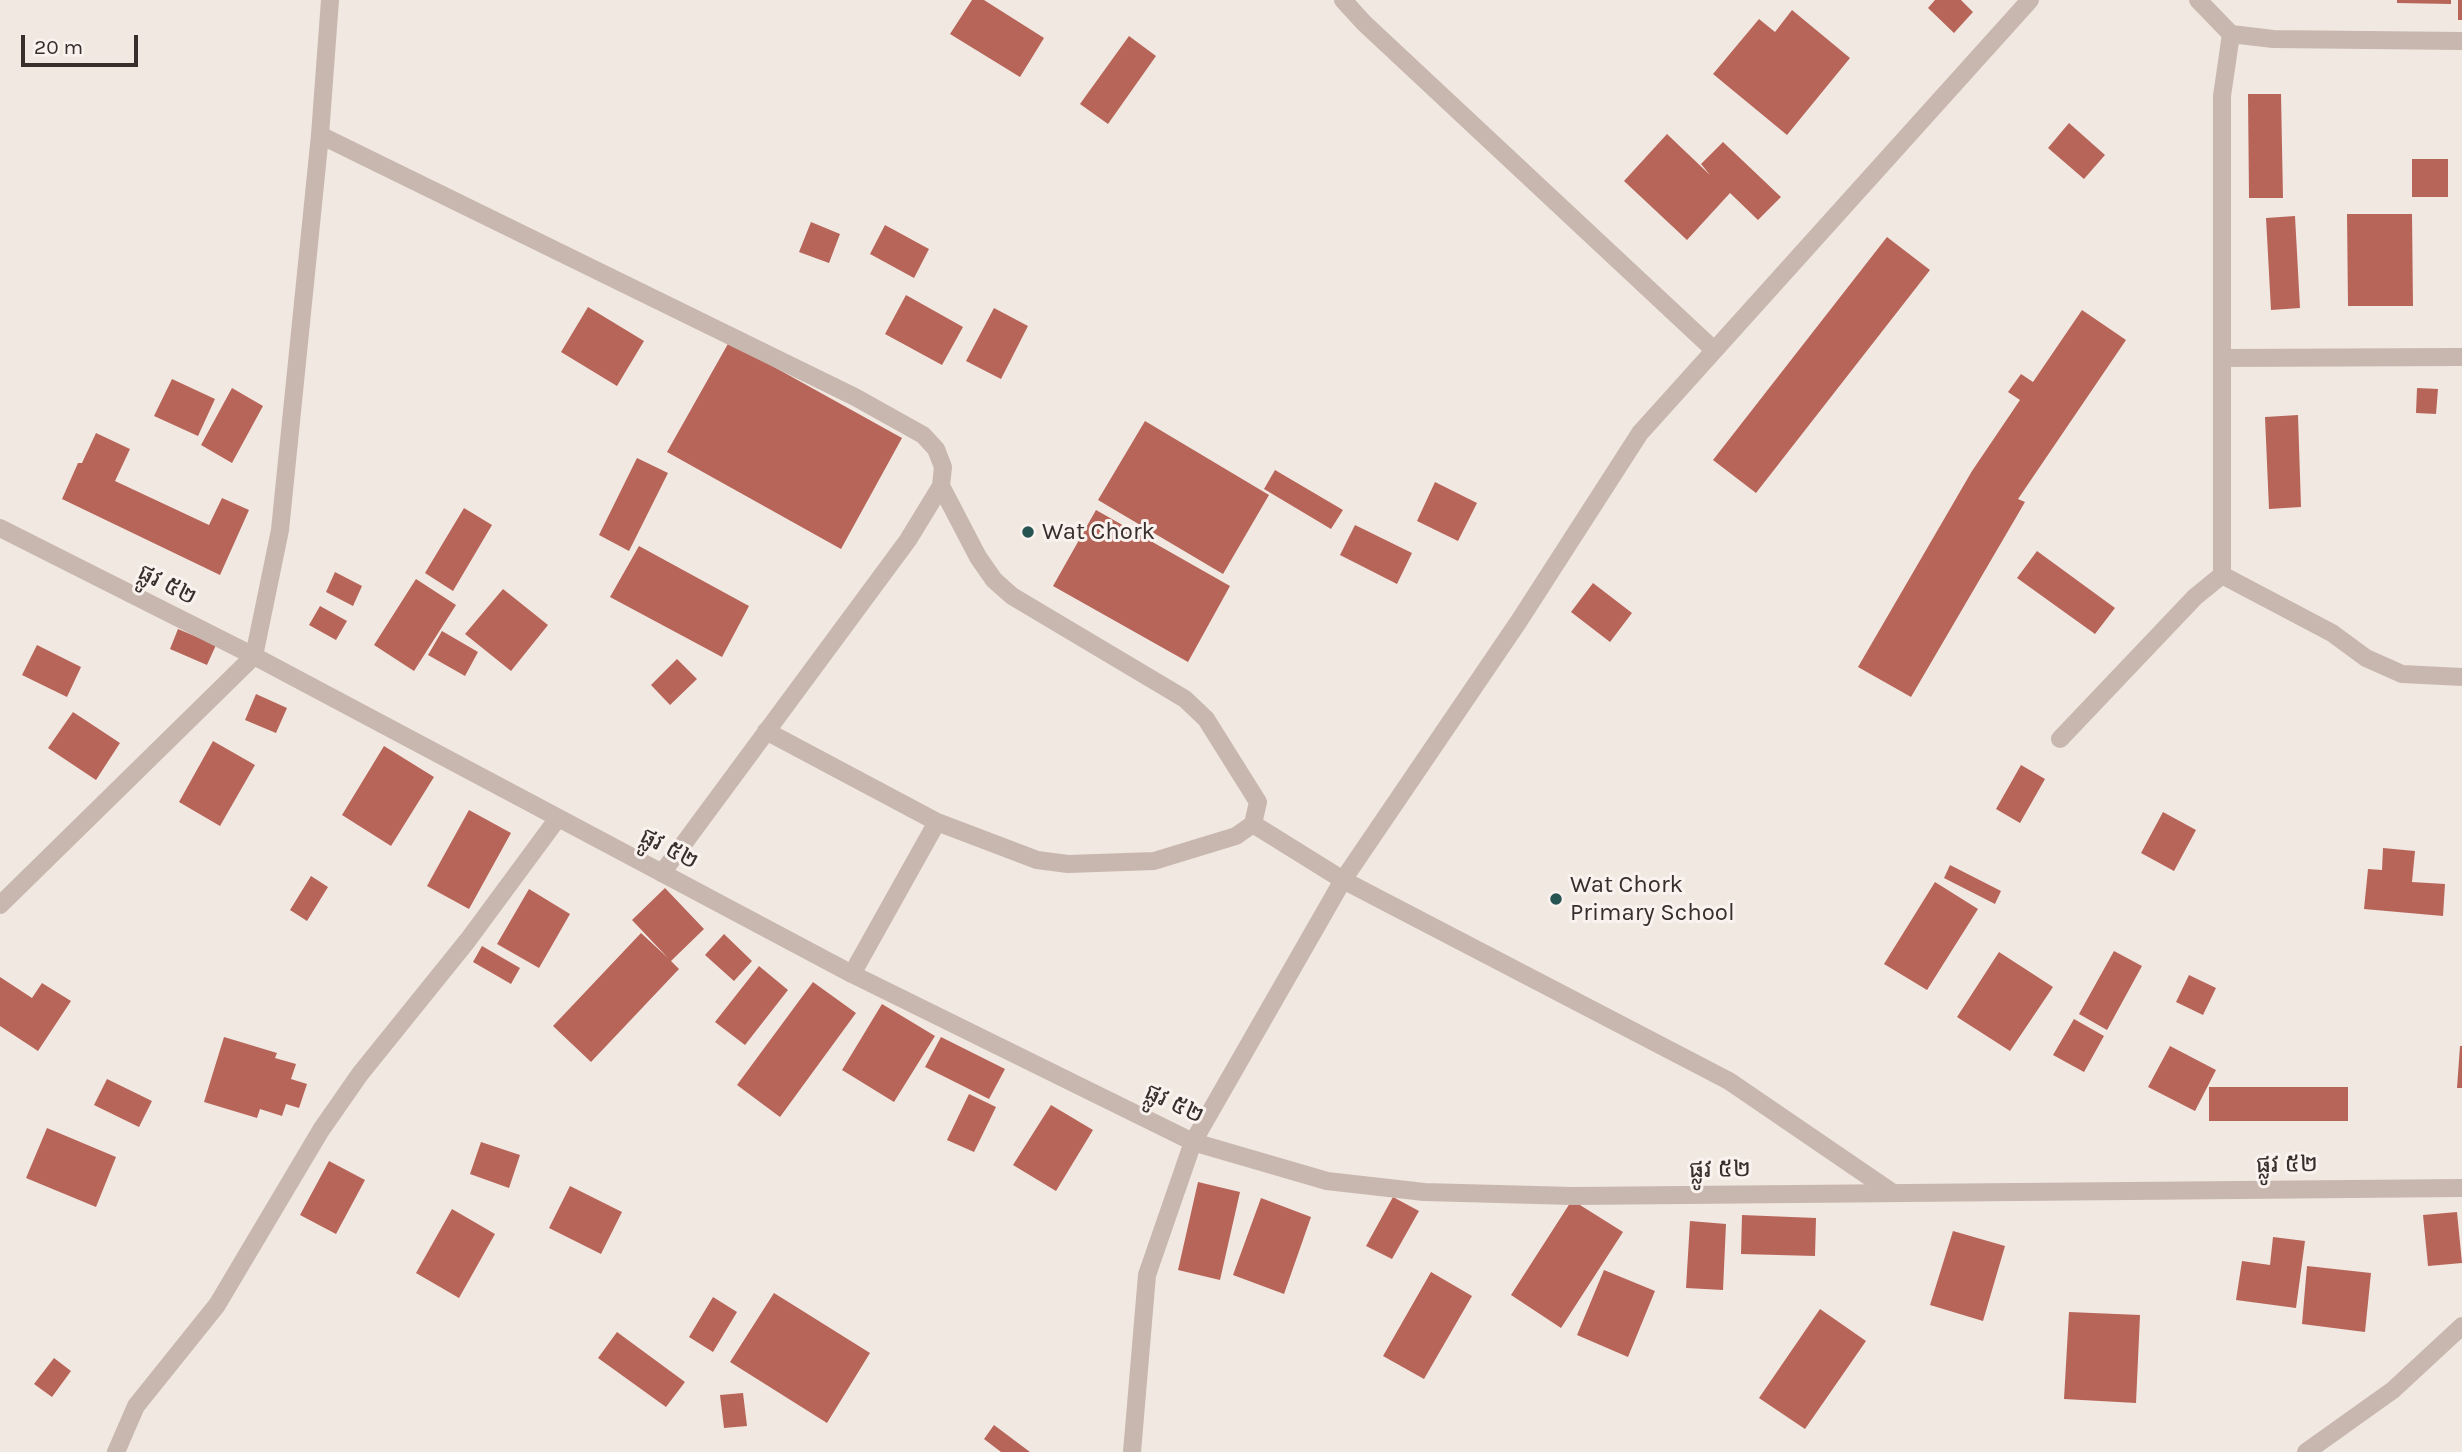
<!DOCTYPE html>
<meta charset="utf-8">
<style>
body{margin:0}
#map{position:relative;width:2462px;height:1452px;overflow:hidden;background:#f1e8e2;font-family:Karla,sans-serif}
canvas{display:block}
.scale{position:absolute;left:21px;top:35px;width:117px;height:32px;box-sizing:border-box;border:4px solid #382e2c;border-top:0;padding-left:9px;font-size:21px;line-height:24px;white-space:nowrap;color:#382e2c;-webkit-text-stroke:5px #f9f2ee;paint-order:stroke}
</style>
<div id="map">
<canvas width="2462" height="1452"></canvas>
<div class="scale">20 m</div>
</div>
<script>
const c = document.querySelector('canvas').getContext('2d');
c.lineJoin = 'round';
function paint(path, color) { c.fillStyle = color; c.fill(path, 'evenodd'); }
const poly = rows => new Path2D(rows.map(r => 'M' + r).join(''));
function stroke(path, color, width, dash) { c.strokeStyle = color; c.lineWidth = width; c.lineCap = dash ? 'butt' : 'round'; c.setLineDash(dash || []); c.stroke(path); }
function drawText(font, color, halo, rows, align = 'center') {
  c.font = font + ' Karla,"Noto Sans Khmer",sans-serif'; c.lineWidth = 6; c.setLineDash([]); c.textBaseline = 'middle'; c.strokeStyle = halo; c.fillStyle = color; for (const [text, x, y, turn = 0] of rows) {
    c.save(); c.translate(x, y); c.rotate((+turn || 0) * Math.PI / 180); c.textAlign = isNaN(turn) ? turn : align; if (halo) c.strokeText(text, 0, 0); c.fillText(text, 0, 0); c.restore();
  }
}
paint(poly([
 [972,0,984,0,1044,38,1020,77,950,34],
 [1935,0,1961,0,1973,12,1954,33,1928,8],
 [2397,0,2451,0,2451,4,2397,3],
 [2458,0,2462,0,2462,20,2458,20],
 [1792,10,1850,58,1787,135,1713,74,1759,19,1775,32],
 [1129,36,1156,56,1108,124,1080,104],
 [2248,94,2281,94,2283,198,2249,198],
 [2069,123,2105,155,2084,179,2048,148],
 [1667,134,1710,175,1701,164,1723,142,1781,197,1758,220,1730,193,1687,240,1624,181],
 [2412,159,2448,159,2448,197,2412,197],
 [2347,214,2412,214,2413,306,2348,306],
 [2295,216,2300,308,2271,310,2266,218],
 [811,222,840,234,829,263,799,252],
 [885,225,929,249,914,278,870,254],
 [1887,237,1930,270,1756,493,1713,460],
 [906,295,963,327,942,365,885,334],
 [588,307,644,341,617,386,561,352],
 [994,308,1028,326,1001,379,966,361],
 [2082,310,2126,340,2018,499,2025,502,1911,697,1858,667,1972,471,2020,400,2008,392,2021,374,2033,382],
 [729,342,902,438,841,549,667,452],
 [172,379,215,399,198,436,154,416],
 [232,388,263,406,232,463,201,445],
 [2417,388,2438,389,2436,414,2416,413],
 [2298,415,2301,507,2269,509,2265,417],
 [1145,421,1269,495,1223,574,1098,500],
 [96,433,130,449,115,481,209,525,222,498,249,510,220,575,62,499,78,463,82,463],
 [637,458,668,473,629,551,599,535],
 [1275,470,1343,510,1331,529,1264,489],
 [1435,482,1477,503,1458,541,1417,521],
 [464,508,492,525,453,591,425,573],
 [1096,510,1230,586,1188,662,1053,586],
 [1355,525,1412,553,1397,584,1340,555],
 [639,546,749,606,722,657,610,597],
 [2037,551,2115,608,2095,634,2017,578],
 [335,572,362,586,353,606,326,592],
 [416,579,456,605,414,671,374,645],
 [1593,583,1632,613,1610,642,1571,612],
 [503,589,548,625,511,671,465,634],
 [320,606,347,621,336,640,309,625],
 [178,629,216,645,207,665,170,649],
 [442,631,478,652,465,676,428,655],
 [37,645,81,667,67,697,22,675],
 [677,659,697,679,670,705,651,685],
 [256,694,287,708,276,733,245,720],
 [73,712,120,743,96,780,48,748],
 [213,741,255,765,220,826,179,802],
 [384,746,434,777,391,846,342,815],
 [2021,765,2045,779,2020,823,1996,809],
 [469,810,511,833,469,909,427,886],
 [2163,812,2196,830,2174,871,2141,853],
 [2383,848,2415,851,2412,882,2445,884,2443,916,2364,909,2368,869,2382,870],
 [1950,865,2001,891,1995,904,1944,878],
 [311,876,328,887,307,921,290,910],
 [1935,882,1978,909,1927,990,1884,964],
 [665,888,704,929,671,961,679,969,591,1062,553,1026,641,933,668,958,632,920],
 [529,889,570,914,539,968,497,944],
 [724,934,752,961,734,981,705,955],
 [482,946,520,968,511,984,473,962],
 [2114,951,2142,966,2107,1030,2079,1014],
 [1999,952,2053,987,2010,1051,1957,1017],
 [759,966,788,990,745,1045,715,1022],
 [2189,975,2216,988,2203,1015,2176,1002],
 [0,977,32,998,42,983,71,1001,38,1051,0,1026],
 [813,982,856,1013,780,1117,737,1085],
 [882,1004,935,1036,894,1102,842,1070],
 [2074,1019,2104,1036,2084,1072,2053,1055],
 [224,1037,277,1053,275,1058,296,1064,291,1079,307,1084,299,1108,286,1104,282,1116,260,1109,257,1118,204,1102],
 [941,1037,1005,1069,989,1099,925,1067],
 [2170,1046,2216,1070,2195,1111,2148,1087],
 [2460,1046,2462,1046,2462,1088,2457,1088],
 [107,1079,152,1101,139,1127,94,1105],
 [2209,1087,2348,1087,2348,1121,2209,1121],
 [969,1094,996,1107,974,1152,947,1140],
 [1051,1105,1093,1130,1056,1191,1013,1165],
 [47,1128,116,1157,96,1207,26,1178],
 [481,1142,520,1155,509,1188,470,1174],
 [329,1161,365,1180,336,1234,300,1215],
 [1198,1182,1240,1192,1220,1280,1178,1270],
 [570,1186,622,1212,601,1254,549,1228],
 [1393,1197,1419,1211,1392,1259,1366,1246],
 [1261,1198,1311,1217,1284,1294,1233,1275],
 [1572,1200,1623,1232,1561,1328,1511,1295],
 [452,1209,495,1234,459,1298,416,1273],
 [2457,1212,2462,1263,2428,1266,2423,1215],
 [1742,1215,1816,1218,1815,1256,1741,1254],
 [1690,1221,1726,1224,1723,1290,1686,1288],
 [1953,1231,2005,1246,1983,1321,1930,1305],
 [2273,1237,2305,1241,2296,1308,2236,1300,2242,1261,2270,1265],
 [2307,1266,2371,1273,2365,1332,2302,1324],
 [1604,1270,1655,1291,1628,1357,1577,1335],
 [1431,1272,1472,1296,1424,1379,1383,1356],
 [774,1293,870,1353,827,1423,730,1362],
 [713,1297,737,1312,713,1352,689,1337],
 [1820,1309,1866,1341,1805,1429,1759,1398],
 [2069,1312,2140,1315,2136,1403,2064,1399],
 [617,1332,685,1382,666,1407,598,1358],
 [54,1358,71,1371,52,1397,34,1384],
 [743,1393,747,1426,724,1428,720,1395],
 [994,1425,1030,1452,1001,1452,984,1439]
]), '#b86559');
stroke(poly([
 [320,135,855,397,923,435,936,449,943,467,941,486,908,540,662,873],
 [766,731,937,822,1037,860,1068,864,1154,861,1236,836,1253,824,1258,802,1206,719,1185,699,1012,596,994,580,978,557,941,486],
 [1253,824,1343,880,1729,1081,1893,1193],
 [852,974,937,822]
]), '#c8b7ae', 18);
stroke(poly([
 [1343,0,1364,23,1714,350],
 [2198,0,2231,34,2273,39,2462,41],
 [2223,358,2462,357],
 [2222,575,2222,96,2231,34],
 [2222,575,2332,633,2366,658,2402,674,2462,677],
 [2060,739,2195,597,2222,575],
 [0,905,254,656,280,530,320,135,330,0],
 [116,1452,136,1406,217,1305,321,1130,360,1074,468,940,558,818],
 [1132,1452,1147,1275,1193,1142,1343,880,1519,621,1640,433,2030,0],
 [2306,1452,2393,1390,2462,1326]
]), '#c8b7ae', 18);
stroke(poly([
 [0,528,254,656,852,974,1193,1142,1327,1181,1424,1192,1573,1196,2462,1188]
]), '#c8b7ae', 18);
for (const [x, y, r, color] of [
 [1028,532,7,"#265452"],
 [1556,899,7,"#265452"]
]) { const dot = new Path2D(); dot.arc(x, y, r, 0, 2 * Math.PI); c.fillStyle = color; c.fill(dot); stroke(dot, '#f9f2ee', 2.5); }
drawText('24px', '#382e2c', '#f9f2ee', [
 ["Wat Chork",1042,532],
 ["Wat Chork",1570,885],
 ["Primary School",1570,913]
], 'left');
drawText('24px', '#382e2c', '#f9f2ee', [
 ["ផ្លូវ ៥២",167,585,27],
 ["ផ្លូវ ៥២",669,849,28],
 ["ផ្លូវ ៥២",1174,1104,25],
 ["ផ្លូវ ៥២",2287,1165,-1],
 ["ផ្លូវ ៥២",1720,1170,-1]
]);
</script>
